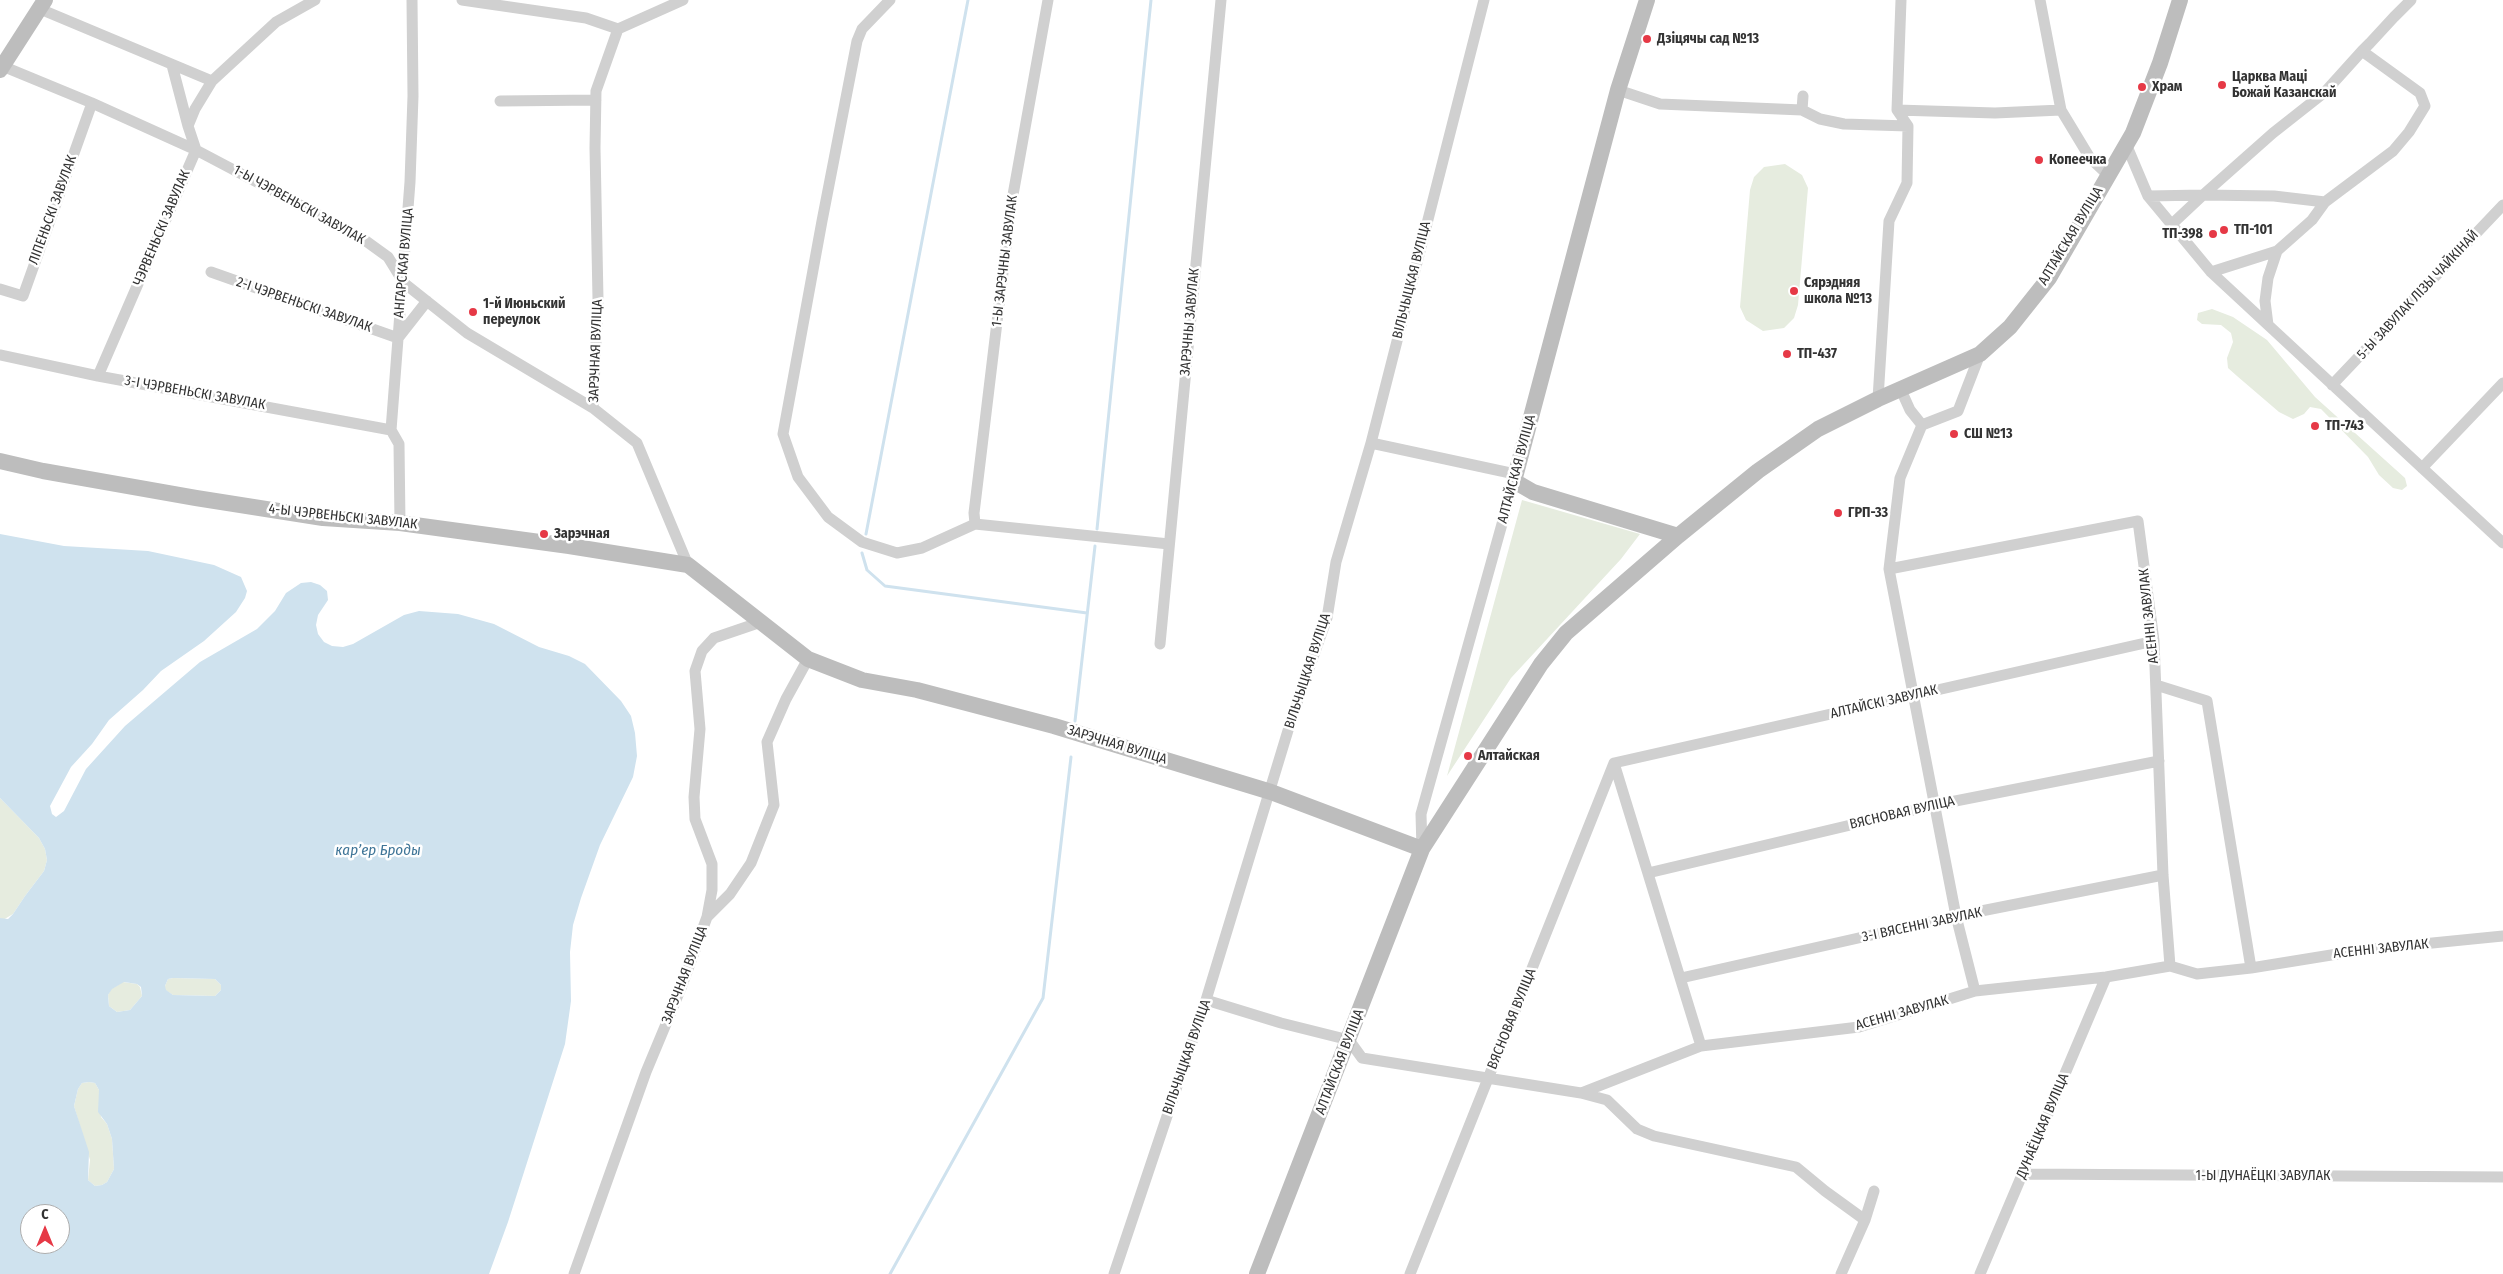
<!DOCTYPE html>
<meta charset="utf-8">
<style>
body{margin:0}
#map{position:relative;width:2503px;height:1274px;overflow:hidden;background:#fff;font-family:"Fira Sans Condensed",sans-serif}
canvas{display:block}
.north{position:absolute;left:20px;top:1204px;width:50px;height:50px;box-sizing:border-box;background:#fff;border:1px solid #adadad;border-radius:50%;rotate:0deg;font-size:14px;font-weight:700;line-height:20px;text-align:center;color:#333}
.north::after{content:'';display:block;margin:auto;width:18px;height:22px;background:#e63946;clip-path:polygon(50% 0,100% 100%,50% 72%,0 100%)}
</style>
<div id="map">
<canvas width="2503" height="1274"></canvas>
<div class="north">С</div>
</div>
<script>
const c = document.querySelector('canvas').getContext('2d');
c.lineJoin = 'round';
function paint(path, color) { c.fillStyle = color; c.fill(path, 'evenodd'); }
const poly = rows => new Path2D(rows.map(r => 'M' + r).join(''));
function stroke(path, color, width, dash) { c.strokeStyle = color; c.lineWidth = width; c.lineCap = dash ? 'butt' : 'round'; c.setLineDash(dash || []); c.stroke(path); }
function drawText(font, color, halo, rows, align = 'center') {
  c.font = font + ' "Fira Sans Condensed",sans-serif'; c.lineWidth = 5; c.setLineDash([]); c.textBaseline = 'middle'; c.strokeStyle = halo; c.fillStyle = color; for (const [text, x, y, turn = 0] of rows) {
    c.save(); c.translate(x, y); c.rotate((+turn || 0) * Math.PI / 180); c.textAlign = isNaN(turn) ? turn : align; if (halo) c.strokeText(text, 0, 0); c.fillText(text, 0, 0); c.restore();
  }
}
paint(poly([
 [1785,164,1802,175,1808,188,1798,305,1794,318,1784,328,1763,331,1746,320,1740,307,1750,190,1754,177,1764,167],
 [2212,309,2233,317,2267,340,2315,397,2405,478,2407,486,2402,490,2393,488,2379,475,2368,457,2321,409,2310,407,2304,414,2293,419,2279,412,2237,376,2228,368,2227,358,2233,342,2231,333,2221,325,2202,324,2197,320,2198,313],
 [1522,500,1640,534,1621,559,1511,678,1447,776],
 [0,798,39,838,45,849,47,860,44,871,25,896,13,914,3,920,0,918],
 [173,978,215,979,221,985,221,990,215,996,173,995,165,990,165,986,168,979],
 [123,982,137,984,140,987,142,996,130,1010,117,1012,109,1006,108,995,111,989],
 [89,1082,95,1083,99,1090,101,1117,107,1124,112,1139,114,1169,107,1182,102,1185,95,1186,88,1180,90,1160,74,1106,78,1089,82,1083]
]), '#e6ecdf');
paint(poly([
 [0,534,64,546,148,551,214,565,241,577,247,591,245,598,236,612,204,641,161,671,143,690,109,720,92,744,71,767,50,806,52,814,56,817,64,811,86,769,125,726,200,662,257,629,275,611,286,593,301,583,311,582,320,585,327,591,328,600,318,615,316,625,318,634,324,642,332,646,343,647,353,644,404,615,419,611,458,614,494,624,539,647,569,656,585,664,621,701,631,716,635,733,637,756,633,777,600,845,581,898,573,925,570,952,571,1001,565,1044,508,1222,489,1274,0,1274,0,918,8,919,13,914,25,896,44,871,47,860,45,849,39,838,0,798],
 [173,978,215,979,221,985,221,990,215,996,173,995,166,990,165,986,168,979],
 [124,982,137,984,141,987,142,996,130,1010,117,1012,109,1006,108,995,112,989],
 [89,1082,95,1083,99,1090,98,1112,107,1124,112,1139,114,1169,107,1182,102,1185,95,1186,88,1180,89,1152,74,1106,78,1089,82,1083],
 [30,1214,60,1214,60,1244,30,1244]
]), '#cfe2ee');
stroke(poly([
 [1097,529,1151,0],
 [866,534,968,0],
 [862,553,867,570,885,586,1087,613],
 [1075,721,1095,546],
 [890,1274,1043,998,1071,757]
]), '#cfe2ee', 3);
stroke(poly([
 [462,0,586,18,618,29],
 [683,0,618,29,596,91,595,148,598,299,593,408,637,443,688,565],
 [890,0,862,29,857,41,822,221,783,434,798,477,828,517,862,542,897,553,922,548,975,524,1169,544],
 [2040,0,2061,110,2090,158,2107,174],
 [40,9,212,81],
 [2362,51,2420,93,2425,106,2409,132,2393,151,2325,202,2274,196,2203,195,2273,133,2325,92,2362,51,2370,43,2394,17,2411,0],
 [0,65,92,103,196,150,359,236,388,257,404,283,467,333,593,408],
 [172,65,188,126],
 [1618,90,1660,104,1802,110,1820,119,1844,124,1908,126],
 [500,101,596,100],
 [1802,110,1803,96],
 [1897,110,1995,113,2061,110],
 [2126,144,2148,196,2211,272,2503,543],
 [2148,196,2203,195,2171,225],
 [211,272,398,338,427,301],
 [2211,272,2277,251,2312,220,2325,202],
 [0,289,23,296,92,103],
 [2268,325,2265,301,2268,278,2277,251],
 [0,355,98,376,391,430],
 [98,376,196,150,188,126,195,109,212,81,276,22,315,0],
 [2332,385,2503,205],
 [1901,390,1910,410,1922,425,1958,411,1980,354],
 [1878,399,1889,221,1907,183,1908,126,1897,110,1901,0],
 [1922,425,1900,478,1889,569,1956,916,1975,991],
 [1371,443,1515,474],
 [2422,468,2503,383],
 [400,523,399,444,391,430,410,182,413,96,412,0],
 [975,524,974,513,1011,206,1048,0],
 [1889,569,2138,521,2154,641,2163,875,2170,966],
 [1160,644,1221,0],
 [2156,685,2207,701,2251,968],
 [1614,763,2154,641],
 [1614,763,1701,1046],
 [1422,849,1421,814,1514,481],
 [1648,873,1935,805,2159,761],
 [707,917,712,890,712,864,695,819,694,797,700,729,695,671,702,651,714,638,761,622],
 [1681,978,1956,916,2163,875],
 [1206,1000,1281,1023,1349,1040,1362,1058,1581,1093,1607,1100,1637,1129,1654,1136,1796,1167,1825,1191,1865,1220],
 [1581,1093,1701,1046,1859,1027,1975,991,2106,977,2170,966,2197,974,2251,968,2362,950,2503,936],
 [2023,1174,2503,1177],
 [574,1274,646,1072,681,988,707,917,730,894,751,863,774,805,767,742,786,699,808,659],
 [1114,1274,1206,1000,1293,714,1327,618,1336,562,1371,443,1484,0],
 [1410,1274,1614,763],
 [1841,1274,1865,1220,1874,1191],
 [1980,1274,2106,977]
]), '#d0d0d0', 11);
stroke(poly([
 [1647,0,1618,90,1514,481,1533,492,1678,536],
 [0,70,45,0],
 [0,461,43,471,196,498,323,518,400,523,569,546,688,565,808,659,862,680,917,690,1054,726,1271,792,1422,849],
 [1257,1274,1422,849,1541,664,1566,633,1678,536,1758,471,1818,429,1878,399,1980,354,2010,327,2049,278,2133,133,2160,63,2180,0]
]), '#bdbdbd', 16);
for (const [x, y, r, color] of [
 [1647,39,5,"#e63946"],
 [2222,85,5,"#e63946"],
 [2142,87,5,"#e63946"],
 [2039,160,5,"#e63946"],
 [2224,230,5,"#e63946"],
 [2213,234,5,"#e63946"],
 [1794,291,5,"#e63946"],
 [473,312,5,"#e63946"],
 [1787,354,5,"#e63946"],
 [2315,426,5,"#e63946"],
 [1954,434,5,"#e63946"],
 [1838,513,5,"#e63946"],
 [544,534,5,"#e63946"],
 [1468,756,5,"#e63946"]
]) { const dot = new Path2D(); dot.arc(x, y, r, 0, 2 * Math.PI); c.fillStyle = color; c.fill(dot); stroke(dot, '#fff', 2); }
drawText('bold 14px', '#333', '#fff', [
 ["Дзіцячы сад №13",1657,39],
 ["Царква Маці",2232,77],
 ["Божай Казанскай",2232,93],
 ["Храм",2152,87],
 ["Копеечка",2049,160],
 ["ТП-101",2234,230],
 ["ТП-398",2203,234,"right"],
 ["Сярэдняя",1804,283],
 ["школа №13",1804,299],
 ["1-й Июньский",483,304],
 ["переулок",483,320],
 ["ТП-437",1797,354],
 ["ТП-743",2325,426],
 ["СШ №13",1964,434],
 ["ГРП-33",1848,513],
 ["Зарэчная",554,534],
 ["Алтайская",1478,756]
], 'left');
drawText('14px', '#333', '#fff', [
 ["1-Ы ЧЭРВЕНЬСКІ ЗАВУЛАК",299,205,29],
 ["ЛІПЕНЬСКІ ЗАВУЛАК",53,210,-70],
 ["ЧЭРВЕНЬСКІ ЗАВУЛАК",162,228,-67],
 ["АЛТАЙСКАЯ ВУЛІЦА",2071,236,-59],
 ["1-Ы ЗАРЭЧНЫ ЗАВУЛАК",1005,261,-83],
 ["АНГАРСКАЯ ВУЛІЦА",404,263,-85],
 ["ВІЛЬЧЫЦКАЯ ВУЛІЦА",1412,280,-76],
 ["5-Ы ЗАВУЛАК ЛІЗЫ ЧАЙКІНАЙ",2418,295,-47],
 ["2-І ЧЭРВЕНЬСКІ ЗАВУЛАК",304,305,19],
 ["ЗАРЭЧНЫ ЗАВУЛАК",1190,322,-85],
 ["ЗАРЭЧНАЯ ВУЛІЦА",596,351,-88],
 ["3-І ЧЭРВЕНЬСКІ ЗАВУЛАК",195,393,10],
 ["АЛТАЙСКАЯ ВУЛІЦА",1517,469,-75],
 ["4-Ы ЧЭРВЕНЬСКІ ЗАВУЛАК",343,517,6],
 ["АСЕННІ ЗАВУЛАК",2149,616,-96],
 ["ВІЛЬЧЫЦКАЯ ВУЛІЦА",1308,671,-72],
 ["АЛТАЙСКІ ЗАВУЛАК",1884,702,-13],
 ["ЗАРЭЧНАЯ ВУЛІЦА",1117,745,17],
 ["ВЯСНОВАЯ ВУЛІЦА",1902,813,-13],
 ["3-І ВЯСЕННІ ЗАВУЛАК",1922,925,-12],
 ["АСЕННІ ЗАВУЛАК",2381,949,-6],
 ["ЗАРЭЧНАЯ ВУЛІЦА",685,975,-69],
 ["АСЕННІ ЗАВУЛАК",1902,1013,-16],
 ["ВЯСНОВАЯ ВУЛІЦА",1512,1019,-68],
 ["ВІЛЬЧЫЦКАЯ ВУЛІЦА",1187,1057,-71],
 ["АЛТАЙСКАЯ ВУЛІЦА",1340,1062,-69],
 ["ДУНАЁЦКАЯ ВУЛІЦА",2043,1126,-67],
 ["1-Ы ДУНАЁЦКІ ЗАВУЛАК",2263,1176]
]);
drawText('italic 15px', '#3f7597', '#fff', [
 ["карʼер Броды",378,851]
]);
</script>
